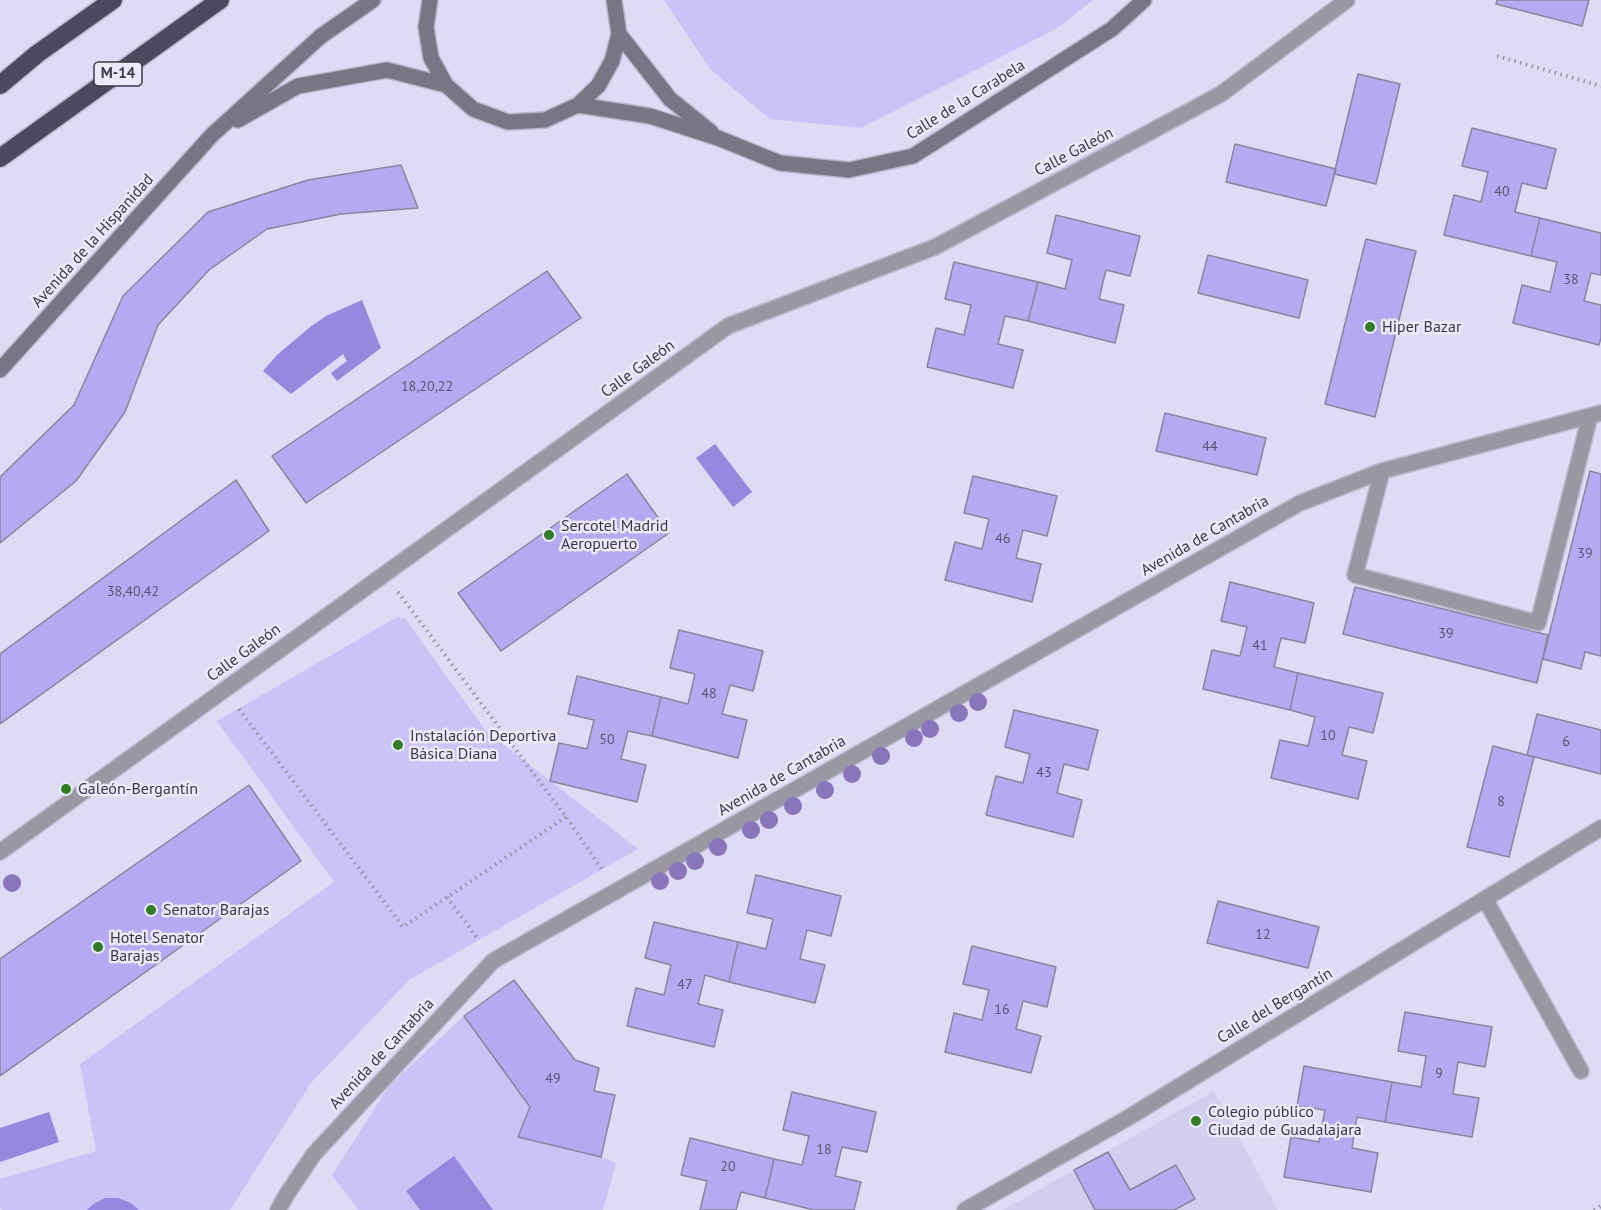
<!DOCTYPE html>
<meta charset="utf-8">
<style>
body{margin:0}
canvas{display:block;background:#dedbf4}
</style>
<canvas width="1601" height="1210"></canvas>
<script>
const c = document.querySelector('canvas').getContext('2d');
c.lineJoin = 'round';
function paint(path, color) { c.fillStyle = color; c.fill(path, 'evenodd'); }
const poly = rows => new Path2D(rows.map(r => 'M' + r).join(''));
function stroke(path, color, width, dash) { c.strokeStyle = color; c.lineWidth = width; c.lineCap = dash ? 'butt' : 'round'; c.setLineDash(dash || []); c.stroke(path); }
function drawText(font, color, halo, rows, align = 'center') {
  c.font = font + ' "PT Sans",sans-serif'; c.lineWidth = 5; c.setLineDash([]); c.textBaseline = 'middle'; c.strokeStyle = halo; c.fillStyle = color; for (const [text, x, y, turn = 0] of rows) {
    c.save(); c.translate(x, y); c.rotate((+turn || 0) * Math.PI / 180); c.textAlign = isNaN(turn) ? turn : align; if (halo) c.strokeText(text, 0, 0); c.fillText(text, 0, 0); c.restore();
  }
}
paint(poly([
 [1214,1091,1278,1210,1003,1210,1074,1170]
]), '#d2cfee');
paint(poly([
 [664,0,1093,0,1056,29,861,128,770,119,711,70],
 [399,616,401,619,404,617,486,731,638,849,409,980,311,1083,230,1210,2,1210,0,1208,0,1179,96,1151,80,1064,334,882,217,721],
 [464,1016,530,1107,518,1137,601,1157,616,1163,603,1210,358,1210,332,1175,389,1086]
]), '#cac3f6');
paint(poly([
 [362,300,381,348,337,381,331,373,347,361,343,354,291,394,263,371,277,355,310,327,326,316],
 [715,444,752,492,733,507,696,458],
 [49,1112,59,1142,0,1162,0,1128],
 [454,1156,493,1210,420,1210,406,1191],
 [105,1198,118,1198,131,1203,139,1210,87,1210,93,1204]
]), '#9787df');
const building = poly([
 [1497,0,1589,0,1582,26,1496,4,1497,0],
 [1358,74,1400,84,1376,184,1334,174,1358,74],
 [1472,128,1556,149,1546,189,1522,183,1515,212,1540,218,1531,256,1444,235,1454,195,1481,202,1488,172,1462,166,1472,128],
 [1235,144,1336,169,1326,206,1226,182,1235,144],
 [401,165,418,208,341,214,267,229,209,270,158,325,125,412,76,481,0,543,0,477,74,405,123,296,208,212,308,180,401,165],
 [1056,215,1140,236,1130,276,1106,270,1099,299,1124,305,1115,343,1028,321,1038,282,1065,289,1072,260,1047,253,1056,215],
 [1540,218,1601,233,1601,275,1591,273,1584,301,1601,305,1601,338,1599,345,1513,323,1522,285,1550,292,1557,262,1531,256,1540,218],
 [1366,239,1416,251,1375,417,1325,404,1366,239],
 [1208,255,1308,280,1299,318,1198,293,1208,255],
 [954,262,1038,282,1028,321,1005,316,998,344,1023,350,1013,388,927,367,936,328,964,335,971,305,945,299,954,262],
 [547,271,581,318,306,503,272,456,547,271],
 [1165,413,1266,438,1257,475,1156,451,1165,413],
 [1590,471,1601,474,1601,656,1585,652,1581,669,1543,659,1590,471],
 [627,474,669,533,501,651,458,593,627,474],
 [973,476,1057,496,1047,536,1023,530,1016,558,1041,564,1032,602,945,580,955,542,982,549,989,519,964,513,973,476],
 [236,480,269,531,0,724,0,654,236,480],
 [1230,582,1314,603,1305,643,1281,638,1274,667,1298,673,1290,710,1203,689,1212,650,1240,656,1247,627,1221,621,1230,582],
 [1355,587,1548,635,1537,683,1343,634,1355,587],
 [679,630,763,651,753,691,730,685,722,714,747,720,738,758,652,736,661,697,688,704,695,674,670,668,679,630],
 [1298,673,1383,693,1373,733,1349,727,1342,755,1367,761,1358,799,1271,778,1280,740,1308,746,1315,717,1290,710,1298,673],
 [577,676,661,697,652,736,628,731,621,759,646,765,637,802,550,781,559,743,587,749,594,720,568,714,577,676],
 [1014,710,1098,730,1088,770,1064,764,1057,793,1082,800,1073,837,986,815,996,776,1023,783,1030,754,1005,747,1014,710],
 [1537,714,1601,730,1601,774,1527,755,1537,714],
 [1493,746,1534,757,1509,857,1467,847,1493,746],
 [249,785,301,861,0,1076,0,959,249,785],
 [756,875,841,896,831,936,807,930,800,959,825,965,815,1003,729,982,738,942,766,949,773,919,747,913,756,875],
 [1218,901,1319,927,1308,968,1207,943,1218,901],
 [654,922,738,942,729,982,705,975,698,1004,723,1010,714,1047,627,1026,636,988,664,995,671,965,645,958,654,922],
 [972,946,1056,967,1047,1007,1023,1001,1016,1029,1041,1036,1031,1073,945,1052,954,1013,982,1020,989,990,963,984,972,946],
 [514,980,575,1060,599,1068,594,1091,615,1095,601,1157,518,1137,530,1107,464,1016,514,980],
 [1405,1012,1492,1027,1485,1067,1458,1062,1453,1094,1479,1098,1472,1137,1385,1122,1392,1082,1421,1087,1426,1056,1398,1051,1405,1012],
 [1304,1066,1392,1082,1385,1122,1357,1117,1352,1148,1378,1153,1371,1192,1284,1177,1291,1137,1319,1142,1325,1110,1297,1106,1304,1066],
 [792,1092,876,1112,867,1152,842,1147,835,1176,861,1182,854,1210,814,1210,765,1198,774,1159,802,1165,809,1136,783,1130,792,1092],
 [690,1138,774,1159,765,1198,741,1192,736,1210,700,1210,707,1181,681,1175,690,1138],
 [1108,1152,1130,1190,1176,1165,1195,1199,1174,1210,1095,1210,1074,1170,1108,1152]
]);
paint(building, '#b5a9f2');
stroke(building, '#88859c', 1.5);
const lane = poly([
 [1485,899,1581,1071]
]);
const street = poly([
 [1382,471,1355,575,1538,623,1590,416],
 [0,852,728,326,935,247,1221,94,1347,0],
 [278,1210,287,1194,314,1154,493,961,1300,503,1382,471,1601,413],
 [965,1210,1126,1119,1601,828]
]);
const secondary = poly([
 [430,0,426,27,431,58,446,85,473,109,508,122,545,120,578,105,598,86,612,61,619,34,614,0],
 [619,34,670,99,711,132],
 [578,105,650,116,718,138,780,163,849,170,913,156,1112,29,1144,0],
 [238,120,298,86,387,70,446,85],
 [0,370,212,135,321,36,373,0]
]);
const highway = poly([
 [0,85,37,54,113,0],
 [0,158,220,0]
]);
stroke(lane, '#bab7cd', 18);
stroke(street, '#bab7cd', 18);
stroke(secondary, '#bab7cd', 18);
stroke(highway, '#bab7cd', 21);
stroke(poly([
 [1497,56,1601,86],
 [398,592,566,817,603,871],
 [239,709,403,927,566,817],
 [447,897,477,938],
 [1594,1210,1601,1206]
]), '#9694a6', 4, [1.5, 4.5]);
stroke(lane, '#9998a2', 15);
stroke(street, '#9998a2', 15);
stroke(secondary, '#787685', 15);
stroke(highway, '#4c495e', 18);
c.fillStyle = '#8975b9';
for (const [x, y] of [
 [978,702],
 [959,713],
 [930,729],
 [914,738],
 [881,756],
 [852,774],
 [825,790],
 [793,806],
 [769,820],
 [751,830],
 [718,847],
 [695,861],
 [678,871],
 [660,881],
 [12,883]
]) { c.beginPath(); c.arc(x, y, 9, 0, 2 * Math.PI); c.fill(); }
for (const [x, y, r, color] of [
 [1370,327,6,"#317d24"],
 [549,535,6,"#317d24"],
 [398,745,6,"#317d24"],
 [66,789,6,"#317d24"],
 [151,910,6,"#317d24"],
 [98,947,6,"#317d24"],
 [1196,1121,6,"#317d24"]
]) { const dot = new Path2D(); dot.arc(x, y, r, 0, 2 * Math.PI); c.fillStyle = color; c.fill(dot); stroke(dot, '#ebe9fd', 2); }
drawText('14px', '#59556f', null, [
 ["40",1502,192],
 ["38",1571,280],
 ["18,20,22",427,387],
 ["44",1210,447],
 ["46",1003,539],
 ["39",1585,554],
 ["38,40,42",133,592],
 ["39",1446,634],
 ["41",1260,646],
 ["48",709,694],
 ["10",1328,736],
 ["50",607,740],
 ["6",1566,742],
 ["43",1044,773],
 ["8",1501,802],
 ["12",1263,935],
 ["47",685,985],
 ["16",1002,1010],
 ["9",1439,1074],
 ["49",553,1079],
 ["18",824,1150],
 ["20",728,1167]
]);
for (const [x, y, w] of [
 [118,74,48]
]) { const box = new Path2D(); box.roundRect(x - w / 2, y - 12, w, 24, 4.5); c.fillStyle = '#ebe9fd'; c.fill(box); stroke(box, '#3a3943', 1.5); }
drawText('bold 15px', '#3a3943', null, [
 ["M-14",118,74]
]);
drawText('16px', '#3a3943', '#ebe9fd', [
 ["Calle de la Carabela",966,100,-32],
 ["Calle Galeón",1074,152,-28],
 ["Avenida de la Hispanidad",93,241,-48],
 ["Calle Galeón",638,369,-36],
 ["Avenida de Cantabria",1205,536,-30],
 ["Calle Galeón",244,653,-36],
 ["Avenida de Cantabria",782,776,-30],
 ["Calle del Bergantín",1275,1006,-31],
 ["Avenida de Cantabria",382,1054,-47]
]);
drawText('16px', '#3a3943', '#ebe9fd', [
 ["Hiper Bazar",1382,327],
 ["Sercotel Madrid",561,526],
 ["Aeropuerto",561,544],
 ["Instalación Deportiva",410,736],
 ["Básica Diana",410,754],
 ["Galeón-Bergantín",78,789],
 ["Senator Barajas",163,910],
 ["Hotel Senator",110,938],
 ["Barajas",110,956],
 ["Colegio público",1208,1112],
 ["Ciudad de Guadalajara",1208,1130]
], 'left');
</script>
